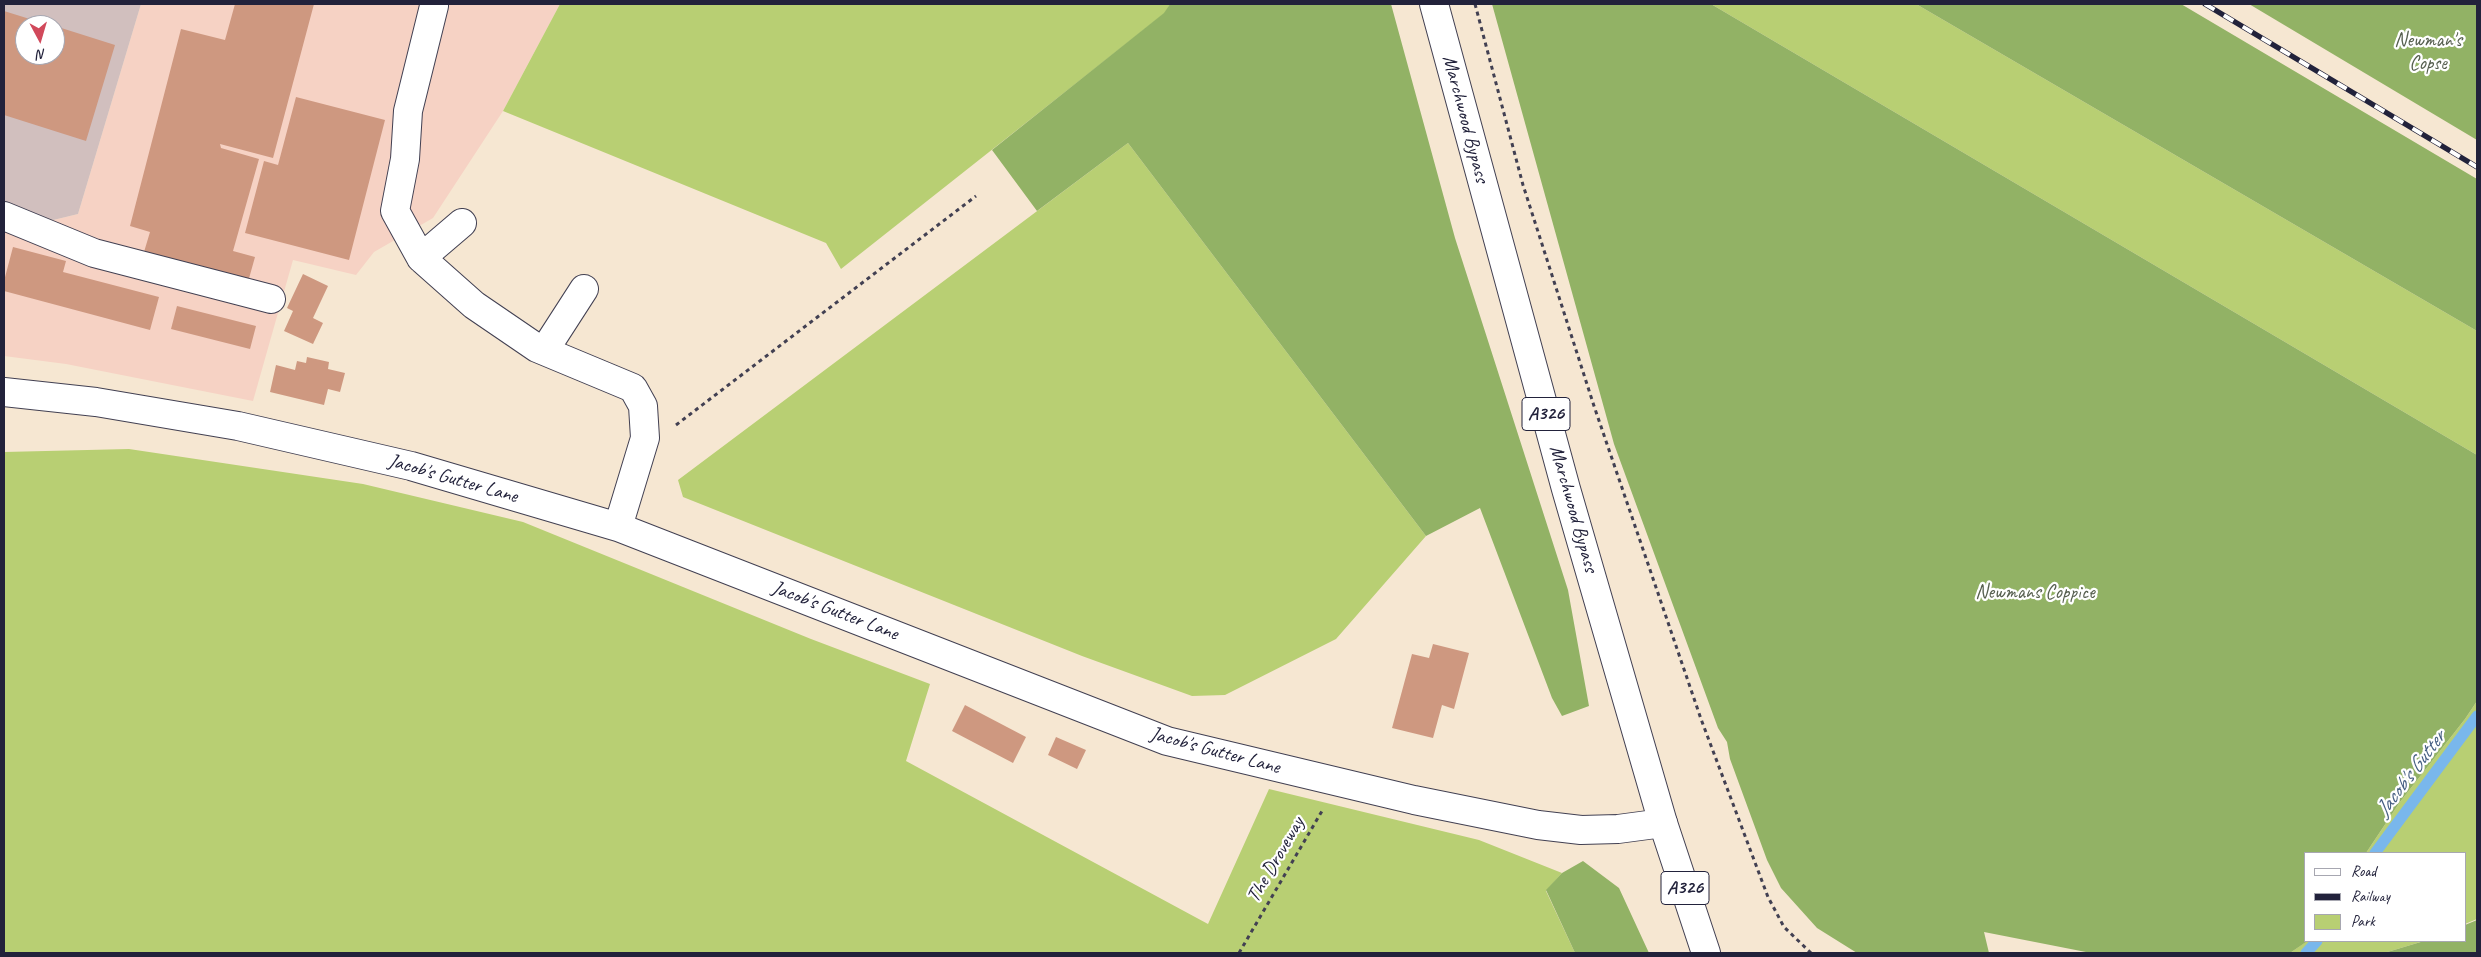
<!DOCTYPE html>
<style>
body{margin:0}
#map{position:relative;width:2481px;height:957px;overflow:hidden;background:#f6e7d2;font-family:Caveat,sans-serif}
canvas{display:block}
.frame{position:absolute;inset:0;border:5px solid #22223b;pointer-events:none}
.legend{position:absolute;left:2304px;top:852px;width:162px;height:90px;box-sizing:border-box;background:#fff;border:1px solid #a7a7b1;margin:0;padding:6px 9px;list-style:none;font-size:15px;color:#22223b}
.legend li{display:flex;align-items:center;gap:10px;height:25px}
.legend b{width:25px;border:1px solid #a7a7b1}
.north{position:absolute;left:15px;top:15px;width:50px;height:50px;box-sizing:border-box;background:#fff;border:1px solid #a7a7b1;border-radius:50%;rotate:174deg;font-size:14px;font-weight:700;line-height:20px;text-align:center;color:#22223b}
.north::after{content:'';display:block;margin:auto;width:18px;height:22px;background:#d1495b;clip-path:polygon(50% 0,100% 100%,50% 72%,0 100%)}
</style>
<div id="map">
<canvas width="2481" height="957"></canvas>
<div class="frame"></div>
<ul class="legend">
<li><b style="height:6px;background:#fff"></b>Road</li>
<li><b style="height:6px;background:#22223b"></b>Railway</li>
<li><b style="height:14px;background:#b8cf73"></b>Park</li>
</ul>
<div class="north">N</div>
</div>
<script>
const c = document.querySelector('canvas').getContext('2d');
c.lineJoin = 'round';
function paint(path, color) { c.fillStyle = color; c.fill(path, 'evenodd'); }
const poly = rows => new Path2D(rows.map(r => 'M' + r).join(''));
function stroke(path, color, width, dash) { c.strokeStyle = color; c.lineWidth = width; c.lineCap = dash ? 'butt' : 'round'; c.setLineDash(dash || []); c.stroke(path); }
function drawText(font, color, halo, rows, align = 'center') {
  c.font = font + ' Caveat,sans-serif'; c.lineWidth = 4.5; c.setLineDash([]); c.textBaseline = 'middle'; c.strokeStyle = halo; c.fillStyle = color; for (const [text, x, y, turn = 0] of rows) {
    c.save(); c.translate(x, y); c.rotate((+turn || 0) * Math.PI / 180); c.textAlign = isNaN(turn) ? turn : align; if (halo) c.strokeText(text, 0, 0); c.fillText(text, 0, 0); c.restore();
  }
}
paint(poly([
 [141,4,560,4,503,111,433,218,374,252,356,275,293,260,253,401,66,364,4,356,4,232,78,214]
]), '#f6d2c4');
paint(poly([
 [4,4,141,4,78,214,4,232],
 [25,25,55,25,55,55,25,55]
]), '#d1bfbe');
paint(poly([
 [560,4,1170,4,1165,13,841,269,826,243,503,111],
 [1711,4,1916,4,2477,331,2477,455],
 [1128,143,1426,536,1336,639,1225,695,1192,696,1082,656,683,497,678,480],
 [129,449,363,484,523,522,811,639,930,684,906,761,1208,924,1269,789,1479,840,1562,873,1546,891,1575,953,4,953,4,452],
 [2477,701,2477,919,2465,924,2465,853,2366,853,2400,802,2465,719],
 [2307,941,2424,941,2384,953,2290,953]
]), '#b8cf73');
paint(poly([
 [1170,4,1391,4,1455,238,1568,590,1589,706,1562,716,1552,698,1480,508,1426,536,1128,143,1037,211,992,150,1164,13],
 [1492,4,1711,4,2477,455,2477,701,2465,719,2400,802,2366,853,2305,853,2306,942,2290,953,2091,953,1984,932,1989,953,1857,953,1817,928,1781,888,1767,860,1730,759,1727,742,1718,728,1614,444],
 [1916,4,2181,4,2477,179,2477,331],
 [2249,4,2477,4,2477,140],
 [1583,861,1619,888,1649,953,1575,953,1546,890,1562,873],
 [2477,920,2477,953,2384,953,2424,941,2465,941,2465,925]
]), '#92b265');
stroke(poly([
 [2375,853,2477,716],
 [2306,953,2317,941]
]), '#79b7ec', 11);
paint(poly([
 [235,4,314,4,273,158,220,144,221,148,259,159,233,251,255,257,248,282,144,252,150,232,130,226,181,29,225,40],
 [4,11,49,25,25,25,25,55,55,55,55,26,115,45,86,141,4,115],
 [296,97,385,120,349,260,245,233,264,161,278,165],
 [13,247,66,261,63,272,159,297,150,330,4,291,4,281],
 [303,274,328,286,313,318,323,323,313,344,284,331,293,311,287,308],
 [177,306,256,326,250,349,171,329],
 [307,357,329,362,328,369,345,373,340,392,328,389,324,405,270,392,276,365,295,370,297,361,306,363],
 [1433,644,1469,653,1454,709,1442,705,1433,738,1392,728,1412,654,1429,658],
 [965,705,1026,737,1013,763,952,731],
 [1056,737,1086,750,1077,769,1048,755]
]), '#ce9880');
const minor = poly([
 [434,6,408,111,405,159,395,211,421,258,474,305,537,348,633,388,643,406,645,438,618,527],
 [4,216,94,253,271,299],
 [421,258,462,223],
 [544,351,584,289],
 [4,392,96,402,238,426,411,466,618,527,1167,741,1414,800,1538,825,1581,830,1618,829,1663,823]
]);
const major = poly([
 [1434,4,1566,489,1663,823,1706,953]
]);
stroke(minor, '#424052', 30);
stroke(major, '#424052', 30);
stroke(poly([
 [1475,4,1523,185,1594,406,1701,719,1768,897,1784,927,1811,953],
 [676,425,976,196],
 [1239,953,1322,811]
]), '#424052', 3, [4, 4]);
stroke(minor, '#fff', 28);
stroke(major, '#fff', 28);
const rail = poly([
 [2205,4,2477,167]
]);
stroke(rail, '#22223b', 5.5);
stroke(rail, '#fff', 4, [11]);
for (const [x, y, w] of [
 [1546,414,48],
 [1685,888,48]
]) { const box = new Path2D(); box.roundRect(x - w / 2, y - 16.5, w, 33, 4); c.fillStyle = '#fff'; c.fill(box); stroke(box, '#22223b', 1); }
drawText('bold 19px', '#22223b', null, [
 ["A326",1546,414],
 ["A326",1685,888]
]);
drawText('20px', '#565f4f', '#fff', [
 ["Newman's",2428,41],
 ["Copse",2428,64],
 ["Newmans Coppice",2035,593]
]);
drawText('20px', '#22223b', '#fff', [
 ["Marchwood Bypass",1465,119,75],
 ["Jacob's Gutter Lane",453,479,16],
 ["Marchwood Bypass",1573,509,74],
 ["Jacob's Gutter Lane",835,611,21],
 ["Jacob's Gutter Lane",1215,751,15],
 ["The Droveway",1276,860,-60]
]);
drawText('italic 21px', '#455e82', '#fff', [
 ["Jacob's Gutter",2411,774,-53]
]);
</script>
